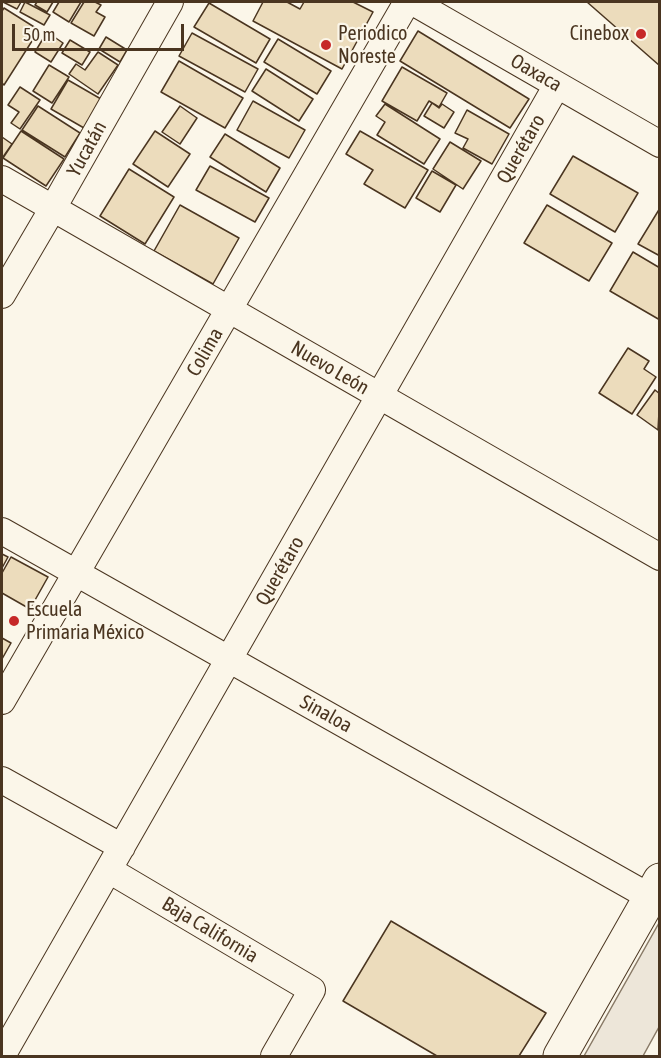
<!DOCTYPE html>
<meta charset="utf-8">
<style>
body{margin:0}
#map{position:relative;width:661px;height:1058px;overflow:hidden;background:#fbf6e9;font-family:"Asap Condensed",sans-serif}
canvas{display:block}
.frame{position:absolute;inset:0;border:3px solid #4a3520;pointer-events:none}
.scale{position:absolute;left:12px;top:24px;width:172px;height:27px;box-sizing:border-box;border:3px solid #4a3520;border-top:0;padding-left:8px;font-size:18px;line-height:21px;white-space:nowrap;color:#4a3520;-webkit-text-stroke:4px #fbf6e9;paint-order:stroke}
</style>
<div id="map">
<canvas width="661" height="1058"></canvas>
<div class="frame"></div>
<div class="scale">50 m</div>
</div>
<script>
const c = document.querySelector('canvas').getContext('2d');
c.lineJoin = 'round';
function paint(path, color) { c.fillStyle = color; c.fill(path, 'evenodd'); }
const poly = rows => new Path2D(rows.map(r => 'M' + r).join(''));
function stroke(path, color, width, dash) { c.strokeStyle = color; c.lineWidth = width; c.lineCap = dash ? 'butt' : 'round'; c.setLineDash(dash || []); c.stroke(path); }
function drawText(font, color, halo, rows, align = 'center') {
  c.font = font + ' "Asap Condensed",sans-serif'; c.lineWidth = 4.5; c.setLineDash([]); c.textBaseline = 'middle'; c.strokeStyle = halo; c.fillStyle = color; for (const [text, x, y, turn = 0] of rows) {
    c.save(); c.translate(x, y); c.rotate((+turn || 0) * Math.PI / 180); c.textAlign = isNaN(turn) ? turn : align; if (halo) c.strokeText(text, 0, 0); c.fillText(text, 0, 0); c.restore();
  }
}
const green = poly([
 [659,923,659,1027,643,1056,584,1056,659,923]
]);
paint(green, '#ede6d9');
stroke(green, '#887966', 1.5);
const building = poly([
 [3,2,21,2,17,9,3,2],
 [25,2,50,15,44,25,20,12,25,2],
 [37,2,53,2,47,12,35,5,37,2],
 [59,2,81,2,69,22,53,12,59,2],
 [84,2,95,2,101,5,96,12,105,17,94,36,71,23,84,2],
 [263,2,287,2,300,9,304,2,353,2,373,12,342,69,253,21,263,2],
 [587,2,660,2,660,66,587,2],
 [209,3,270,39,256,63,194,27,209,3],
 [4,8,39,30,4,85,2,83,2,11,4,8],
 [418,31,529,99,510,128,400,61,418,31],
 [47,32,63,43,51,62,35,52,47,32],
 [192,33,258,69,245,92,179,56,192,33],
 [106,37,127,50,120,62,99,49,106,37],
 [278,39,331,71,317,94,264,62,278,39],
 [70,40,90,52,82,65,62,53,70,40],
 [98,52,118,65,98,94,69,74,76,64,85,70,98,52],
 [179,61,243,98,225,128,161,92,179,61],
 [49,65,69,77,52,103,33,91,49,65],
 [402,67,447,93,439,107,429,101,417,121,382,101,402,67],
 [266,69,313,99,299,121,252,91,266,69],
 [68,80,101,99,84,128,51,109,68,80],
 [20,87,40,100,20,129,11,123,19,112,8,105,20,87],
 [253,101,305,130,289,158,237,130,253,101],
 [432,103,439,108,442,104,454,112,444,128,424,116,432,103],
 [385,104,440,139,424,164,377,135,385,122,376,116,385,104],
 [38,106,80,133,65,157,22,130,38,106],
 [180,106,197,118,180,144,162,132,180,106],
 [467,110,509,134,492,164,463,148,468,139,455,133,467,110],
 [21,131,64,159,46,186,3,158,21,131],
 [155,131,190,154,168,187,133,164,155,131],
 [360,131,428,170,405,208,364,184,373,170,346,154,360,131],
 [225,134,280,168,266,192,210,157,225,134],
 [2,137,12,144,3,157,2,157,2,137],
 [450,142,481,161,463,189,433,169,450,142],
 [573,156,638,193,615,232,550,194,573,156],
 [210,166,269,198,255,222,196,190,210,166],
 [129,169,174,197,145,244,100,216,129,169],
 [432,171,456,185,440,212,416,198,432,171],
 [180,205,239,238,213,284,154,251,180,205],
 [547,205,612,243,589,281,524,243,547,205],
 [660,208,660,256,638,244,660,208],
 [633,252,660,268,660,320,610,291,633,252],
 [628,348,649,361,644,369,656,377,632,414,599,393,628,348],
 [655,390,660,394,658,430,637,415,655,390],
 [2,554,8,557,2,568,2,554],
 [11,557,48,577,30,609,2,593,2,573,11,557],
 [2,638,11,643,2,659,2,638],
 [391,921,546,1013,519,1056,437,1056,343,1001,391,921]
]);
paint(building, '#ecdcbc');
stroke(building, '#4a3520', 1.5);
const minor = poly([
 [413,2,660,144],
 [2,179,660,557],
 [2,295,53,208,170,2],
 [2,531,650,897],
 [2,701,407,2],
 [2,780,122,847],
 [109,870,312,990,274,1056],
 [2,1056,557,85]
]);
const major = poly([
 [560,1056,660,880]
]);
stroke(minor, '#4a3520', 28);
stroke(major, '#4a3520', 35);
stroke(minor, '#fbf6e9', 26);
stroke(major, '#fbf6e9', 33);
for (const [x, y, r, color] of [
 [641,34,6,"#c62828"],
 [326,45,6,"#c62828"],
 [14,621,6,"#c62828"]
]) { const dot = new Path2D(); dot.arc(x, y, r, 0, 2 * Math.PI); c.fillStyle = color; c.fill(dot); stroke(dot, '#fbf6e9', 2); }
drawText('20px', '#4a3520', '#fbf6e9', [
 ["Periodico",338,34],
 ["Noreste",338,57],
 ["Cinebox",629,34,"right"],
 ["Escuela",26,610],
 ["Primaria México",26,633]
], 'left');
drawText('20px', '#4a3520', '#fbf6e9', [
 ["Oaxaca",536,73,30],
 ["Yucatán",87,149,-61],
 ["Querétaro",521,149,-60],
 ["Colima",205,352,-60],
 ["Nuevo León",330,368,30],
 ["Querétaro",280,571,-60],
 ["Sinaloa",326,714,29],
 ["Baja California",210,930,31]
]);
</script>
